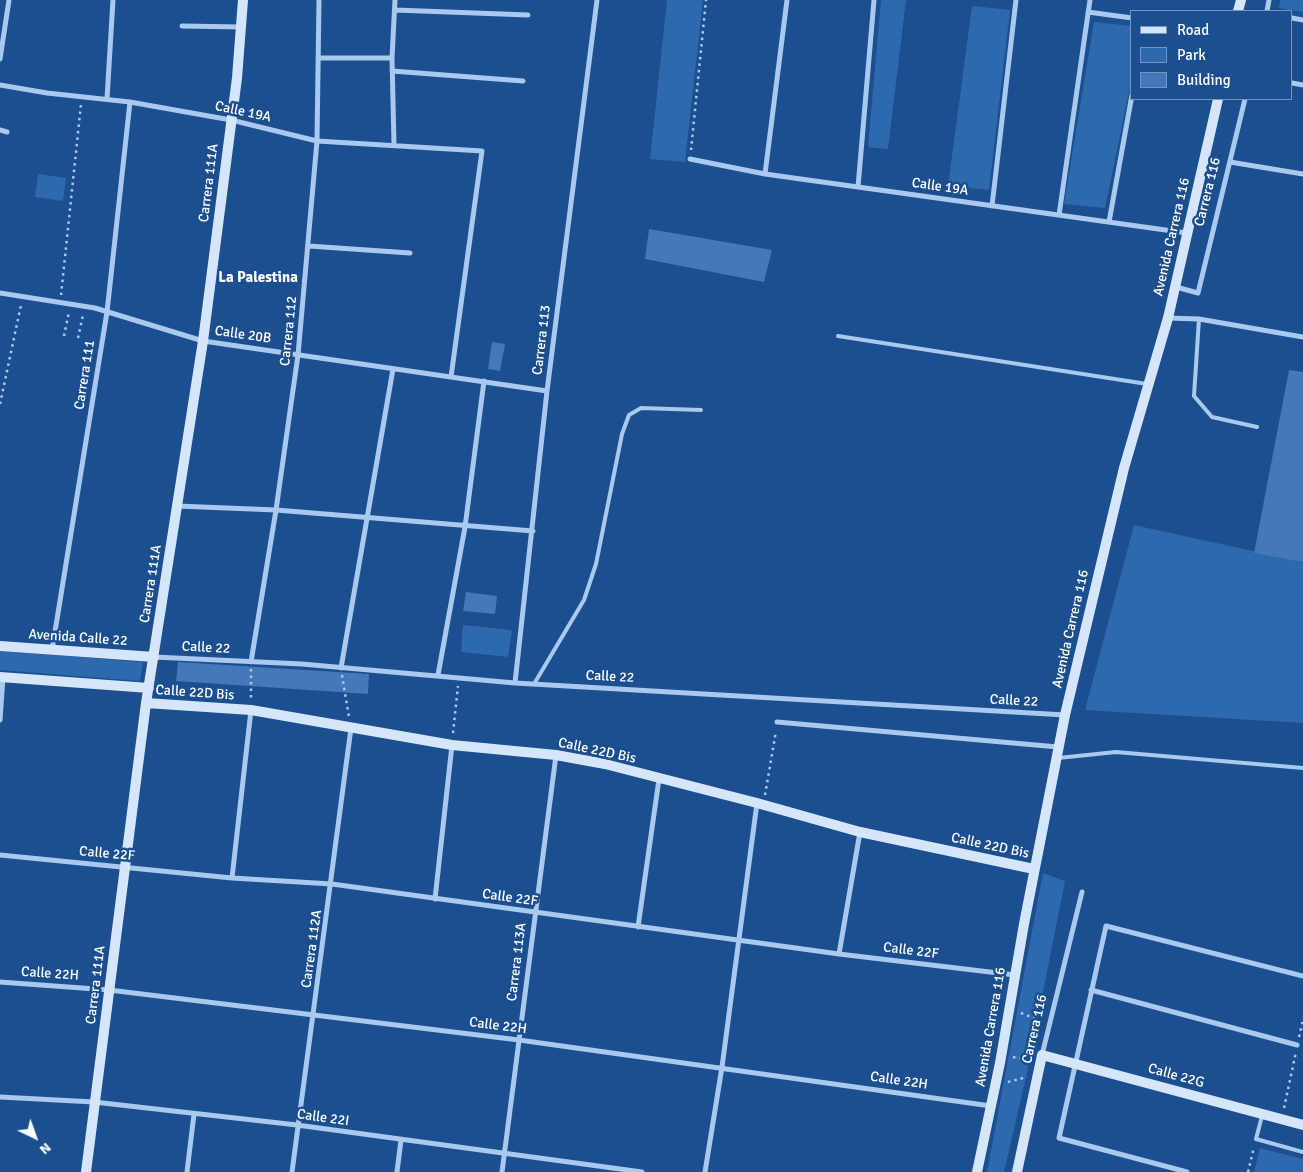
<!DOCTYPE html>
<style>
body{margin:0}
#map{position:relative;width:1303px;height:1172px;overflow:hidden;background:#1b4f8f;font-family:Signika,sans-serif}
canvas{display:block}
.legend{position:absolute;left:1130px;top:10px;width:162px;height:90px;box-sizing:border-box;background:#1b4f8f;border:1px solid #7695bc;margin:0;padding:6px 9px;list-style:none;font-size:15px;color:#fff}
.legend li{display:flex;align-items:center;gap:10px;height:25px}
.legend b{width:25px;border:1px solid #7695bc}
.north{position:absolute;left:10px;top:1112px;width:50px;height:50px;-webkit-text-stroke:4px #1b4f8f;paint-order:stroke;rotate:138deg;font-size:14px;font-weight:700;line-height:20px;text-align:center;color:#fff}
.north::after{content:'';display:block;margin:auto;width:18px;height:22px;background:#fff;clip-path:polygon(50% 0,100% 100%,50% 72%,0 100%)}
</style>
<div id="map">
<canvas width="1303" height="1172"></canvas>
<ul class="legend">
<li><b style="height:6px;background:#d6e6fa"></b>Road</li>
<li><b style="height:14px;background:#2e69ad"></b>Park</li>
<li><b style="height:14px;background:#4478b7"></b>Building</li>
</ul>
<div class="north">N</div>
</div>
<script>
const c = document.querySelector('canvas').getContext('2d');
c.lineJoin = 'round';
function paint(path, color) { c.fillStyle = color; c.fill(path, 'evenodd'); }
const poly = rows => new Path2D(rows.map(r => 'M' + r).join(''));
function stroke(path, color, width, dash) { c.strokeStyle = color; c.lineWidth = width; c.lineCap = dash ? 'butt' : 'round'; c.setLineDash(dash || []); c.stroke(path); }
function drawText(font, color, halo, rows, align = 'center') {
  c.font = font + ' Signika,sans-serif'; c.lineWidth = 5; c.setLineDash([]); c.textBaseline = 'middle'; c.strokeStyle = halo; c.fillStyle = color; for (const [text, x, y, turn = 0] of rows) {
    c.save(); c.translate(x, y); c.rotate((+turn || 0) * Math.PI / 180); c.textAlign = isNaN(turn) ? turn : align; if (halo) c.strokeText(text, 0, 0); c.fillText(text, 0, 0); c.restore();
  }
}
paint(poly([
 [667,0,703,0,685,162,650,159],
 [881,0,906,0,888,149,868,147],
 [1280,0,1303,0,1303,12,1279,8],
 [972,6,1010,10,989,190,948,186],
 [1094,22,1132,26,1132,78,1105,208,1064,204],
 [38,174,66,178,63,201,35,197],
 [1134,525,1303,562,1303,723,1085,710],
 [463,625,512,630,508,657,461,652],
 [0,651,143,662,140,681,0,670],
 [1043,873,1065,881,1027,1073,1004,1172,987,1172],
 [1260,1148,1303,1159,1303,1172,1254,1172]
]), '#2e69ad');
paint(poly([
 [649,229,772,250,764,282,645,259],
 [492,342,505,344,500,371,488,369],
 [1289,370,1303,372,1303,562,1254,553],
 [466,592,497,596,495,614,463,611],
 [178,662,369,674,368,694,176,681]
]), '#4478b7');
stroke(poly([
 [691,150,706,0],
 [61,295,81,104],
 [64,336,69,312],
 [78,338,83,315],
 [0,404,21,305],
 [251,669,251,699],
 [342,675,349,717],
 [453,733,458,686],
 [765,795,776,731],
 [1021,1013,1041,1021],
 [1299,1037,1303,1020],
 [1013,1057,1029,1060],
 [1008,1082,1027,1077],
 [1284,1108,1296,1052],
 [1248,1172,1254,1147]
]), '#a9c9ee', 2.5, [2.5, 4]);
stroke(poly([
 [1199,319,1194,396,1212,417,1257,427],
 [838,336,1147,384],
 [534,684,584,600,596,564,622,434,629,415,641,408,701,410],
 [1058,758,1116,752,1303,768],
 [1262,1116,1256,1139,1303,1152]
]), '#a9c9ee', 4);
stroke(poly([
 [395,10,528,15],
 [1267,11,1269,0],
 [1088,12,1132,18],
 [1292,18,1303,20],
 [182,26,242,27],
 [319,58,392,58],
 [0,59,9,0],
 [392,71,523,81],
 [1292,83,1303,85],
 [0,85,47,93,130,102,231,120,317,141,482,151,451,377],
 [107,99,113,0],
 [0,130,7,132],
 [394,144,392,58,395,0],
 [690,159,765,174,1187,233],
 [1230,162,1303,174],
 [765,174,787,0],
 [858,187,874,0],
 [992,206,1016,0],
 [1059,215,1090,0],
 [1109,222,1132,95],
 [309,246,410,253],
 [1176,287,1198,293,1245,99],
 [0,293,95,308,203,341,547,391],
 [1168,318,1199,319,1303,337],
 [177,506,276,510,533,531],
 [52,650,107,312,130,102],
 [154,657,302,664,515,683,1065,715],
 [251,662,276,510,298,355,317,141,319,0],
 [341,668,393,369],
 [438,675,465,527,484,381],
 [515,683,547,391,597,0],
 [0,720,3,677],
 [777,722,1058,747],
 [0,855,232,878,332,884,839,954,1015,975],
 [232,878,251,710],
 [435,899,452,745],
 [638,927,659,779],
 [839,954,860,832],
 [0,982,109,990,519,1040,991,1106],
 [1091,990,1297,1045],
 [1042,1055,1082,892],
 [0,1097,94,1102,297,1125,642,1172],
 [187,1172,194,1114],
 [292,1172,351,728],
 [397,1172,401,1140],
 [502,1172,556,755],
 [705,1172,722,1067,757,803],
 [1187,1172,1059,1138,1106,926,1303,976]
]), '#a9c9ee', 5);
stroke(poly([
 [1238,11,1241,0],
 [0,646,154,657],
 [0,677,149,688],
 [146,703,251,710,452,745,556,755,605,764,757,803,860,832,1034,869],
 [86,1172,146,703,203,341,237,78,243,0],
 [977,1172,1000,1063,1024,924,1065,715,1124,468,1168,318,1218,99],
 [1017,1172,1042,1055,1303,1125]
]), '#d6e6fa', 10);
drawText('14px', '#fff', '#1b4f8f', [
 ["Calle 19A",243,112,12],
 ["Carrera 111A",209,183,-83],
 ["Calle 19A",940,187,8],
 ["Carrera 116",1208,192,-76],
 ["Avenida Carrera 116",1172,237,-77],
 ["Carrera 112",289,331,-84],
 ["Calle 20B",243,335,8],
 ["Carrera 113",542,340,-83],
 ["Carrera 111",85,375,-81],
 ["Carrera 111A",151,584,-81],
 ["Avenida Carrera 116",1071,629,-77],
 ["Avenida Calle 22",78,638,4],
 ["Calle 22",206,648,3],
 ["Calle 22",610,677,3],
 ["Calle 22D Bis",195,693,4],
 ["Calle 22",1014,701,3],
 ["Calle 22D Bis",597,751,12],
 ["Calle 22D Bis",990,846,12],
 ["Calle 22F",107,854,5],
 ["Calle 22F",510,898,8],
 ["Carrera 112A",312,949,-82],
 ["Calle 22F",911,951,7],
 ["Carrera 113A",517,962,-83],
 ["Calle 22H",50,974,4],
 ["Carrera 111A",96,985,-83],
 ["Calle 22H",498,1026,7],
 ["Avenida Carrera 116",991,1027,-80],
 ["Carrera 116",1035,1029,-77],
 ["Calle 22G",1176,1076,15],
 ["Calle 22H",899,1081,8],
 ["Calle 22I",323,1118,8]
]);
drawText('bold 15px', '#fff', '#1b4f8f', [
 ["La Palestina",258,278]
]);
</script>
